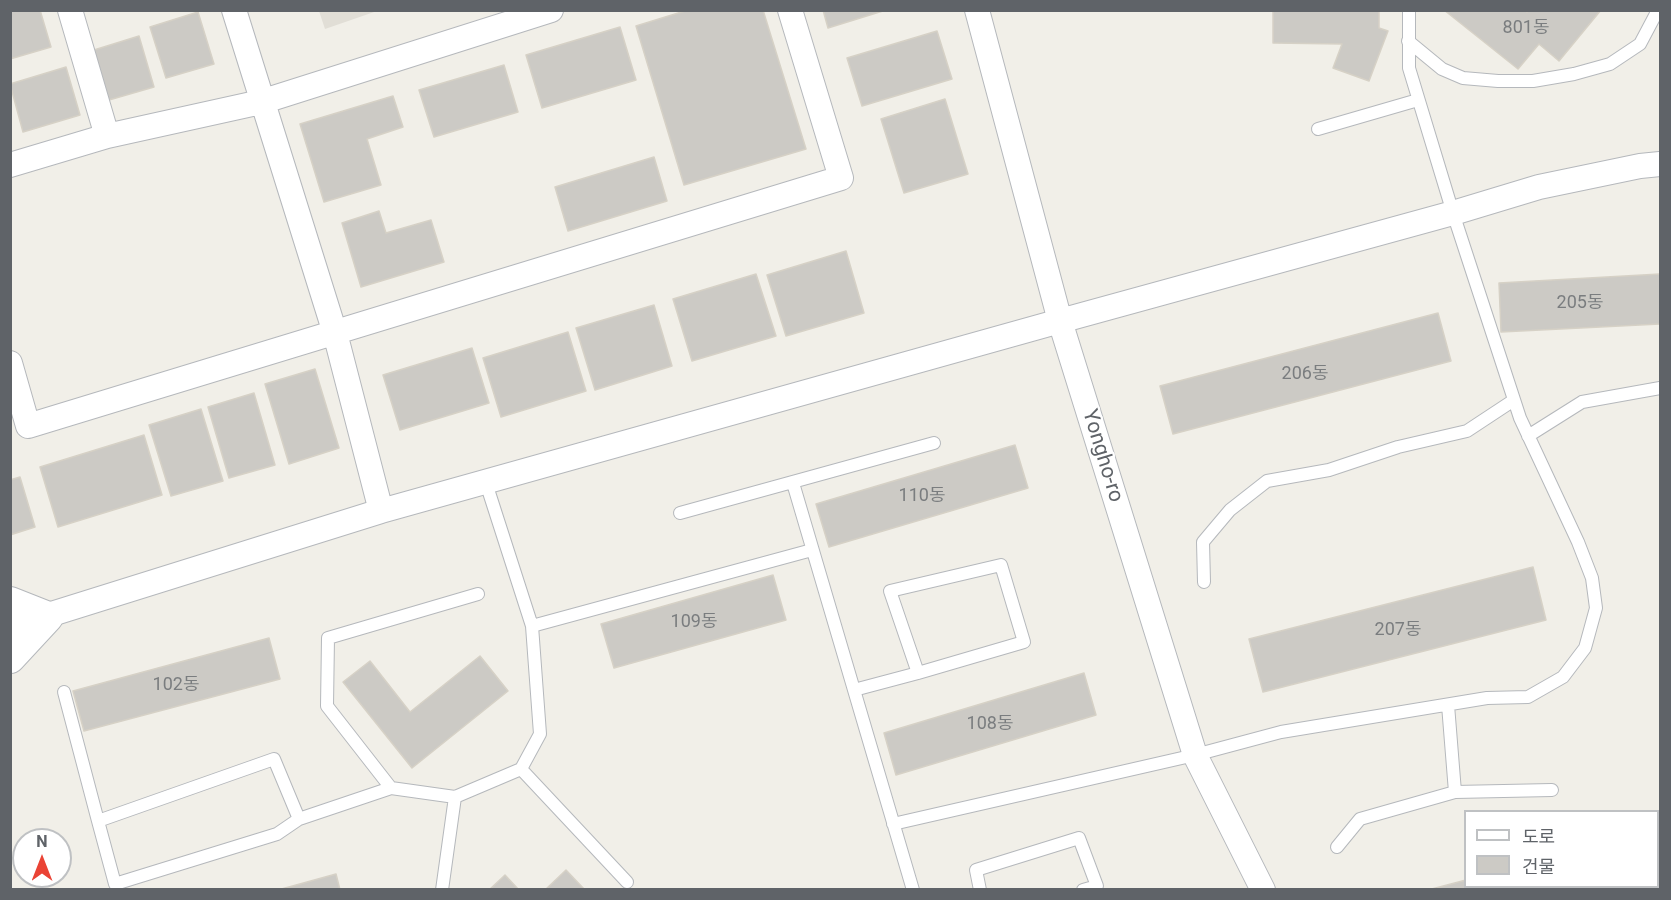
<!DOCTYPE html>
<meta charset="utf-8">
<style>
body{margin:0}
#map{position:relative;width:1671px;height:900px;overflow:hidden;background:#f1efe8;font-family:Roboto,"Noto Sans KR",sans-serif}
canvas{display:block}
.frame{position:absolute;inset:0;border:12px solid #5f6368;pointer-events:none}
.legend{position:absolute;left:1464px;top:810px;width:195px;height:78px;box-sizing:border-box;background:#fff;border:2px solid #bfc1c3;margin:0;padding:8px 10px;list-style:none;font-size:18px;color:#5f6368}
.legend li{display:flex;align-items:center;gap:12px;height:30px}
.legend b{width:30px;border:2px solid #bfc1c3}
.north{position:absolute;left:12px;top:828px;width:60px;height:60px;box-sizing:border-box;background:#fff;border:2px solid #bfc1c3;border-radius:50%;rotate:0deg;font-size:16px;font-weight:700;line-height:24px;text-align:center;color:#5f6368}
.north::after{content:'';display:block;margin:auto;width:21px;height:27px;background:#ea4335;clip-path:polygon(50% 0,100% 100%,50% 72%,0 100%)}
</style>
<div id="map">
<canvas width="1671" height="900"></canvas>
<div class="frame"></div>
<ul class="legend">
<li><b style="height:8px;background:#fff"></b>도로</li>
<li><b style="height:16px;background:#cccac5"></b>건물</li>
</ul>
<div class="north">N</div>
</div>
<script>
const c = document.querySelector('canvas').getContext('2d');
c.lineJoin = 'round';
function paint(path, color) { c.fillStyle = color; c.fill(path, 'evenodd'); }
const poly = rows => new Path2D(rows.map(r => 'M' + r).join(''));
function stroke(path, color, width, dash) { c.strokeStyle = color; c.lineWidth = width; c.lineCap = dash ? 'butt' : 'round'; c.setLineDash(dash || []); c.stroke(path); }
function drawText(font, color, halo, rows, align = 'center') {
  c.font = font + ' Roboto,"Noto Sans KR",sans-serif'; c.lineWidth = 4.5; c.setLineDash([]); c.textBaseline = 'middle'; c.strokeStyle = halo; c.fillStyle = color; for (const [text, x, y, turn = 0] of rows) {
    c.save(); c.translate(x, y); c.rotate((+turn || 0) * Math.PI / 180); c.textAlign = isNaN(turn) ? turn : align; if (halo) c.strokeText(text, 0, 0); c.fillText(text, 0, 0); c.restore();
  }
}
paint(poly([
 [319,11,319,10,377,11,325,29]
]), '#e1ded6');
const building = poly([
 [10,10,40,10,51,47,10,59,10,10],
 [688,10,763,10,806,149,684,185,636,26,688,10],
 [823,10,886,10,828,28,823,10],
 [1273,10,1379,10,1379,28,1388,31,1369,81,1333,68,1342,44,1273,43,1273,10],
 [1444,10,1524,10,1527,12,1528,10,1601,10,1559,61,1539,44,1518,69,1444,10],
 [198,12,214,64,166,78,150,27,198,12],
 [620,27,636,80,542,108,526,55,620,27],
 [937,31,952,79,862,106,847,58,937,31],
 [139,36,154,87,109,100,94,50,139,36],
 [504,65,518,112,434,137,419,90,504,65],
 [66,67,80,115,23,132,10,84,66,67],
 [393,96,403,127,367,139,381,185,324,202,300,124,393,96],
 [945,99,968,174,904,193,881,119,945,99],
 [654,157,667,201,568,231,555,187,654,157],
 [379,211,386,233,431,220,444,262,361,287,342,223,379,211],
 [846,251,864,313,786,336,767,275,846,251],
 [756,274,776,336,692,361,673,299,756,274],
 [1660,274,1660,324,1501,332,1499,283,1660,274],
 [654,305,672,366,595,390,576,328,654,305],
 [1438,313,1451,361,1173,434,1160,386,1438,313],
 [568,332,586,391,501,417,483,358,568,332],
 [472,348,489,403,400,430,383,375,472,348],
 [315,369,339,448,289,464,265,384,315,369],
 [254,393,275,465,229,478,208,407,254,393],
 [201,409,223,481,171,496,149,425,201,409],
 [144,435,162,495,58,527,40,467,144,435],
 [1015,445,1028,488,829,547,816,504,1015,445],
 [20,477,35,527,10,535,10,480,20,477],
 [1533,567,1546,620,1263,692,1249,639,1533,567],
 [773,575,786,620,614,668,601,624,773,575],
 [269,638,280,679,84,731,73,691,269,638],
 [480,656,508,691,412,768,343,682,370,661,410,712,480,656],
 [1084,673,1096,715,896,775,884,733,1084,673],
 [566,870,585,890,545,890,566,870],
 [336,874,340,890,278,890,336,874],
 [505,875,519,890,489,890,505,875],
 [1466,880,1466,886,1546,886,1547,890,1428,890,1466,880]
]);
paint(building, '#cccac5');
stroke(building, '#d6d1c6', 1.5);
const service = poly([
 [1408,41,1442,69,1463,78,1498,81,1533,81,1574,74,1610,64,1640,44,1658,10],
 [1318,129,1418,100],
 [1528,436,1582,402,1660,388],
 [793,483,913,890],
 [680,513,934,443],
 [1204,582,1203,542,1230,510,1267,481,1329,470,1398,447,1467,431,1514,400],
 [532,626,812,550],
 [854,690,918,673,1024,642,1001,565,890,591,918,673],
 [64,692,98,821],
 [1448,705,1455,792,1552,790],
 [521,769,627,882],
 [455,797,391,788,327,706,328,638,478,594],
 [299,819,277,834,115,884,98,821,274,759,299,819,391,788],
 [893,824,1195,755,1281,732,1487,698,1528,697,1563,677,1585,648,1596,608,1592,578,1578,542,1520,418,1453,213,1409,68,1409,10],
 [1337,847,1360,819,1455,792],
 [442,890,455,797,521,769,540,734,532,626,486,483],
 [980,890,976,870,1079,838,1097,886,1083,890]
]);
const minor = poly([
 [70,10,107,136],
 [234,10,335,333,381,511],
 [977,10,1060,321,1195,755,1263,890],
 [10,165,107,136,261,102,551,10],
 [10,363,28,426,841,178,790,10],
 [10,627,381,511,1060,321,1453,213,1539,187,1640,166,1660,164]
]);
const tertiary = poly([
 [10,602,48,617,10,658]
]);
stroke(service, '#b5b8bc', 14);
stroke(minor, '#b5b8bc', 26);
stroke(tertiary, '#b5b8bc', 32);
stroke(service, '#fff', 12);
stroke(minor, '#fff', 24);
stroke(tertiary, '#fff', 30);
drawText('18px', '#7a7d7f', null, [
 ["801동",1526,28],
 ["205동",1580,303],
 ["206동",1305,374],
 ["110동",922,496],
 ["109동",694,622],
 ["207동",1398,630],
 ["102동",176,685],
 ["108동",990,724]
]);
drawText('21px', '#5f6368', '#fff', [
 ["Yongho-ro",1102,456,73]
]);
</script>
